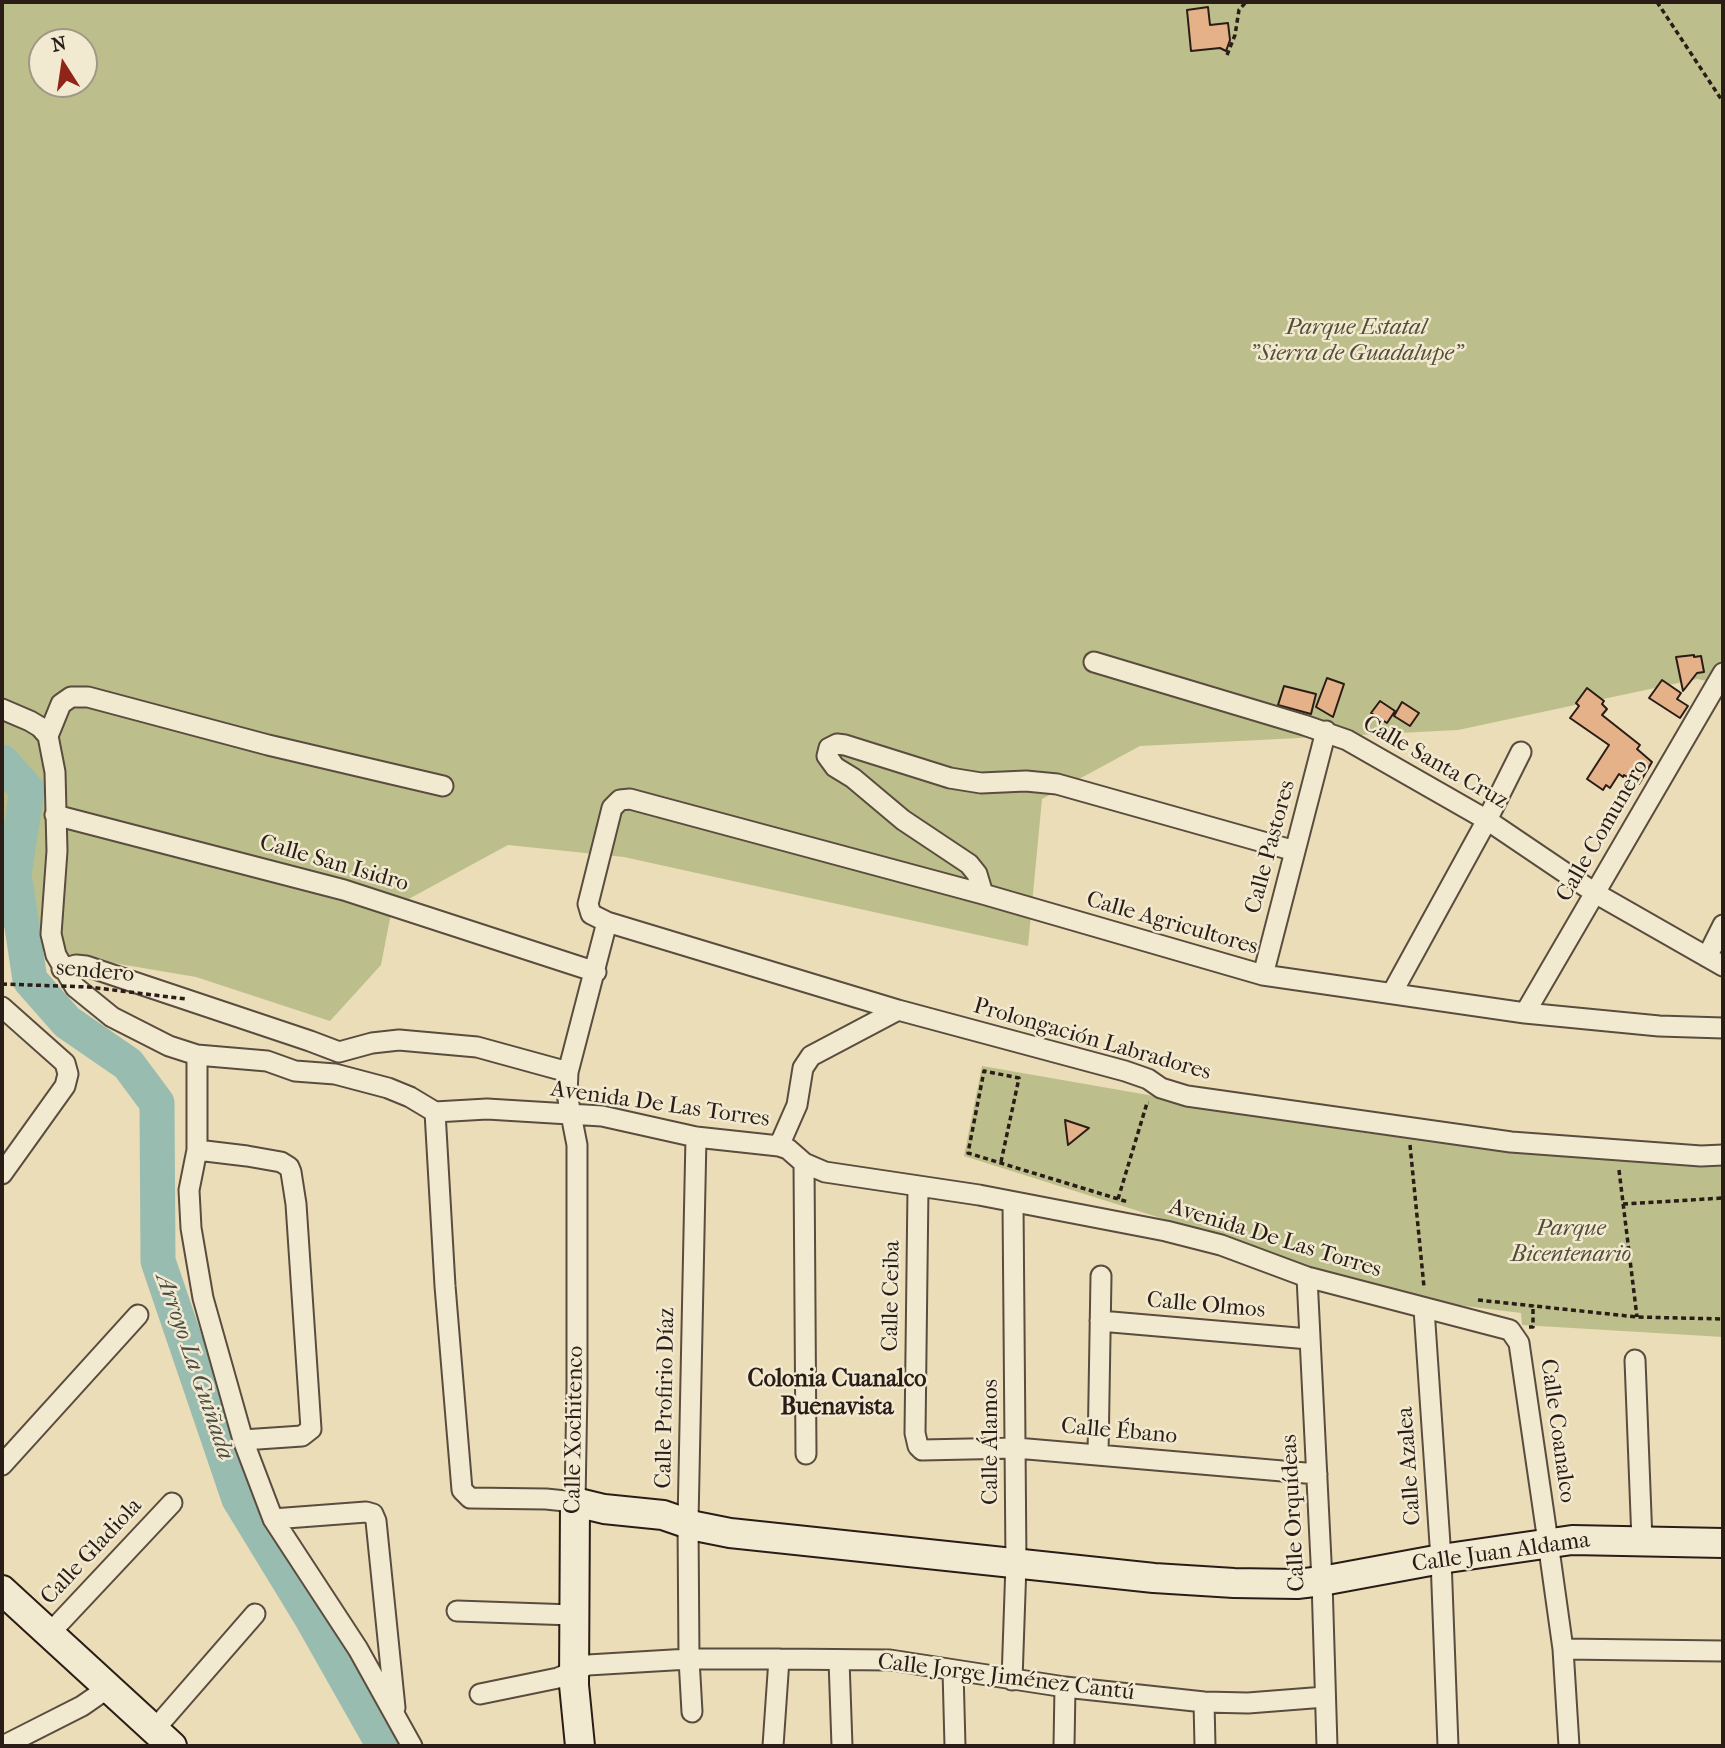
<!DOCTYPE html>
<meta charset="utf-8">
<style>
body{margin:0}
#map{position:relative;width:1725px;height:1748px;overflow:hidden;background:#ebddb8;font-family:"IM FELL French Canon",serif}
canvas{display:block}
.frame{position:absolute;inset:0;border:4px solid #2a1c16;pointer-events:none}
.north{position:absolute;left:28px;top:28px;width:70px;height:70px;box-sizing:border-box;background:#f2e9d1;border:2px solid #a29786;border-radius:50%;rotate:348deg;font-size:19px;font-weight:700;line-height:28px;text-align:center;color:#2a1c16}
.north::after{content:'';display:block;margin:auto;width:24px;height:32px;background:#8f2418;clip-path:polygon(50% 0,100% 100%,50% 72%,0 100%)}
</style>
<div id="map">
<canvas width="1725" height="1748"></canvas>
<div class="frame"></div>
<div class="north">N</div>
</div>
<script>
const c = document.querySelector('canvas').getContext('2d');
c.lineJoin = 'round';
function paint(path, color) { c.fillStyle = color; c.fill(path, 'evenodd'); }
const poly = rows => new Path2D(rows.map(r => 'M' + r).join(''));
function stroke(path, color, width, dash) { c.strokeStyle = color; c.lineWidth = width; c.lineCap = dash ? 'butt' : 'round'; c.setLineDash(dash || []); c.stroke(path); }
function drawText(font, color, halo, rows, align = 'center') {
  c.font = font + ' "IM FELL French Canon",serif'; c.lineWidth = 5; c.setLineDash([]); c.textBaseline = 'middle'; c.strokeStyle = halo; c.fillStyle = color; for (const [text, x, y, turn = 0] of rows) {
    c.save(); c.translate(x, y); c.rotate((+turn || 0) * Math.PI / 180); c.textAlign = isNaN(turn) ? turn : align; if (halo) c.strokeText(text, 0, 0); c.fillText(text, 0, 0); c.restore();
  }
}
paint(poly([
 [2,2,1723,2,1723,684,1697,679,1458,730,1140,746,1042,799,1028,946,624,857,508,845,392,908,381,965,330,1021,196,977,25,948,2,925],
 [42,42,84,42,84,84,42,84],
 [982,1066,1366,1133,1544,1155,1700,1166,1723,1166,1723,1337,1522,1325,1521,1313,1425,1301,1311,1270,1186,1226,964,1156]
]), '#bcbf8b');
stroke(poly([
 [2,762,27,790,14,874,30,980,67,1022,128,1064,157,1103,158,1261,239,1499,311,1617,384,1746]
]), '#98bcb0', 35);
const building = poly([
 [1208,7,1210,25,1228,23,1230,40,1226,51,1220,48,1191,51,1187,10,1208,7],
 [1694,655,1694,657,1701,656,1704,672,1697,673,1683,691,1676,657,1694,655],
 [1327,678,1344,684,1333,717,1316,707,1327,678],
 [1662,680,1681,693,1677,699,1688,706,1680,718,1649,698,1662,680],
 [1284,686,1316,694,1311,714,1278,705,1284,686],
 [1587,688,1604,701,1602,704,1607,709,1602,715,1640,745,1637,749,1652,762,1639,784,1624,775,1623,777,1619,774,1610,788,1606,785,1603,790,1587,779,1609,745,1570,718,1579,706,1576,703,1587,688],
 [1380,701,1395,711,1387,723,1371,713,1380,701],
 [1402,702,1419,713,1410,726,1394,716,1402,702],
 [1065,1120,1089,1128,1068,1145,1065,1120]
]);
paint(building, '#e5b188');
stroke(building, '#2a1c16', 2);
const street = poly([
 [1094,662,1304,725,1347,740,1487,820,1595,893,1723,966],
 [2,709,30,721,40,727,48,736],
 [443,786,268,745,88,697,71,697,61,704,48,736,55,772,57,851,51,934,56,955,75,987,112,1017,169,1046,197,1055,267,1061,295,1071,335,1074,388,1088,410,1097,435,1112,487,1109,602,1116,696,1137,779,1146,788,1149,804,1163,825,1172,979,1195,1166,1231,1221,1245,1307,1277,1510,1330,1519,1343,1548,1542,1563,1649,1569,1746],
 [55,815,344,890,596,972],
 [983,894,977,874,969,864,903,820,853,778,835,767,827,756,829,748,837,744,845,745,950,778,981,783,1026,781,1057,784,1295,851],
 [1707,957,1723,925],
 [62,969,76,965,86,966,310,1041,339,1052,372,1043,399,1040,477,1047,568,1072],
 [1263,975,1326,731],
 [1392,993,1487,820,1521,752],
 [2,1007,65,1063,68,1074,65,1086,2,1174],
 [1525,1013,1723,673],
 [1723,1028,1659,1026,1525,1013,1263,975,983,894,630,799,620,800,612,808,588,904,591,914,607,922,898,1010,1125,1071,1148,1079,1161,1088,1187,1096,1511,1142,1701,1156,1723,1155],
 [197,1055,197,1150,189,1190,191,1228,203,1298,243,1440,273,1519,358,1649,412,1746],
 [435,1112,445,1286,462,1490,470,1498,546,1499,575,1502,577,1387,577,1145,567,1094,568,1072,607,922],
 [779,1146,797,1105,803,1068,811,1056,898,1010],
 [197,1150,247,1156,281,1162,289,1167,291,1172,296,1204,311,1429,302,1436,243,1440],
 [804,1163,806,1454],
 [918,1188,915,1433,918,1446,922,1450,1016,1448,1317,1474],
 [1307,1277,1322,1581,1327,1746],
 [1424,1309,1441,1559,1448,1746],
 [1100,1321,1309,1339],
 [1635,1360,1642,1541],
 [1098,1455,1101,1276],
 [2,1465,138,1315],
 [273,1519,366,1512,373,1514,376,1521,395,1708],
 [457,1611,573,1615],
 [49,1634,172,1503],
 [1563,1649,1723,1651],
 [839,1660,842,1746],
 [953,1670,955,1746],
 [1012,1680,1016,1564,1013,1203],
 [480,1694,558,1678,588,1665,689,1659,779,1659,890,1660,1065,1687,1204,1702,1248,1703,1325,1697],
 [1204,1702,1205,1746],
 [692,1712,689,1659,688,1522,696,1137],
 [154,1730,255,1614],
 [3,1746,82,1706,108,1688],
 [773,1746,779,1659],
 [1064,1746,1065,1687]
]);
const secondary = poly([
 [2,1590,172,1746],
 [580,1746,574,1685,575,1502,604,1509,663,1515,695,1526,730,1533,1154,1578,1234,1583,1297,1584,1322,1581,1441,1559,1572,1540,1723,1543]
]);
stroke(street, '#5a4c3e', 23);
stroke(secondary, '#2a1c16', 32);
stroke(poly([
 [1657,2,1723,102],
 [1227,55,1235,35,1239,10,1246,2],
 [1410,1145,1424,1287],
 [1001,1162,1019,1078,984,1071,968,1153,1128,1202],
 [1619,1170,1637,1317],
 [1118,1199,1147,1103,1149,1103],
 [1623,1204,1723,1198],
 [1478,1300,1637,1317,1723,1319],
 [1529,1327,1533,1327,1533,1305]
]), '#2a1c16', 3.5, [5, 3.5]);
stroke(street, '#f2e9d1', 19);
stroke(secondary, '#f2e9d1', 28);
stroke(poly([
 [2,984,89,987,186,999]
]), '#2a1c16', 3.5, [5, 3.5]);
drawText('italic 23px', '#564d39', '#f2e9d1', [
 ["Parque Estatal",1356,328],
 ["\"Sierra de Guadalupe\"",1356,354],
 ["Parque",1571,1229],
 ["Bicentenario",1571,1255]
]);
drawText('23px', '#2a1c16', '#f2e9d1', [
 ["Calle Santa Cruz",1435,763,30],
 ["Calle Comunero",1603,831,-60],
 ["Calle Pastores",1271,847,-75],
 ["Calle San Isidro",334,864,16],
 ["Calle Agricultores",1172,924,16],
 ["sendero",95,972,5],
 ["Prolongación Labradores",1092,1040,16],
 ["Avenida De Las Torres",660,1105,8],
 ["Avenida De Las Torres",1275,1239,17],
 ["Calle Ceiba",892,1296,-89],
 ["Calle Olmos",1206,1306,5],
 ["Calle Profirio Díaz",666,1398,-89],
 ["Calle Xochitenco",575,1430,-89],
 ["Calle Coanalco",1557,1431,82],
 ["Calle Ébano",1119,1432,5],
 ["Calle Álamos",991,1442,-90],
 ["Calle Azalea",1410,1466,-94],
 ["Calle Orquídeas",1294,1513,-93],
 ["Calle Gladiola",92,1552,-47],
 ["Calle Juan Aldama",1501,1553,-8],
 ["Calle Jorge Jiménez Cantú",1006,1678,7]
]);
drawText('italic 24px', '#4b4c44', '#f2e9d1', [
 ["Arroyo La Guiñada",194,1367,71]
]);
drawText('bold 24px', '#2a1c16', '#f2e9d1', [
 ["Colonia Cuanalco",837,1380],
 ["Buenavista",837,1408]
]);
</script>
